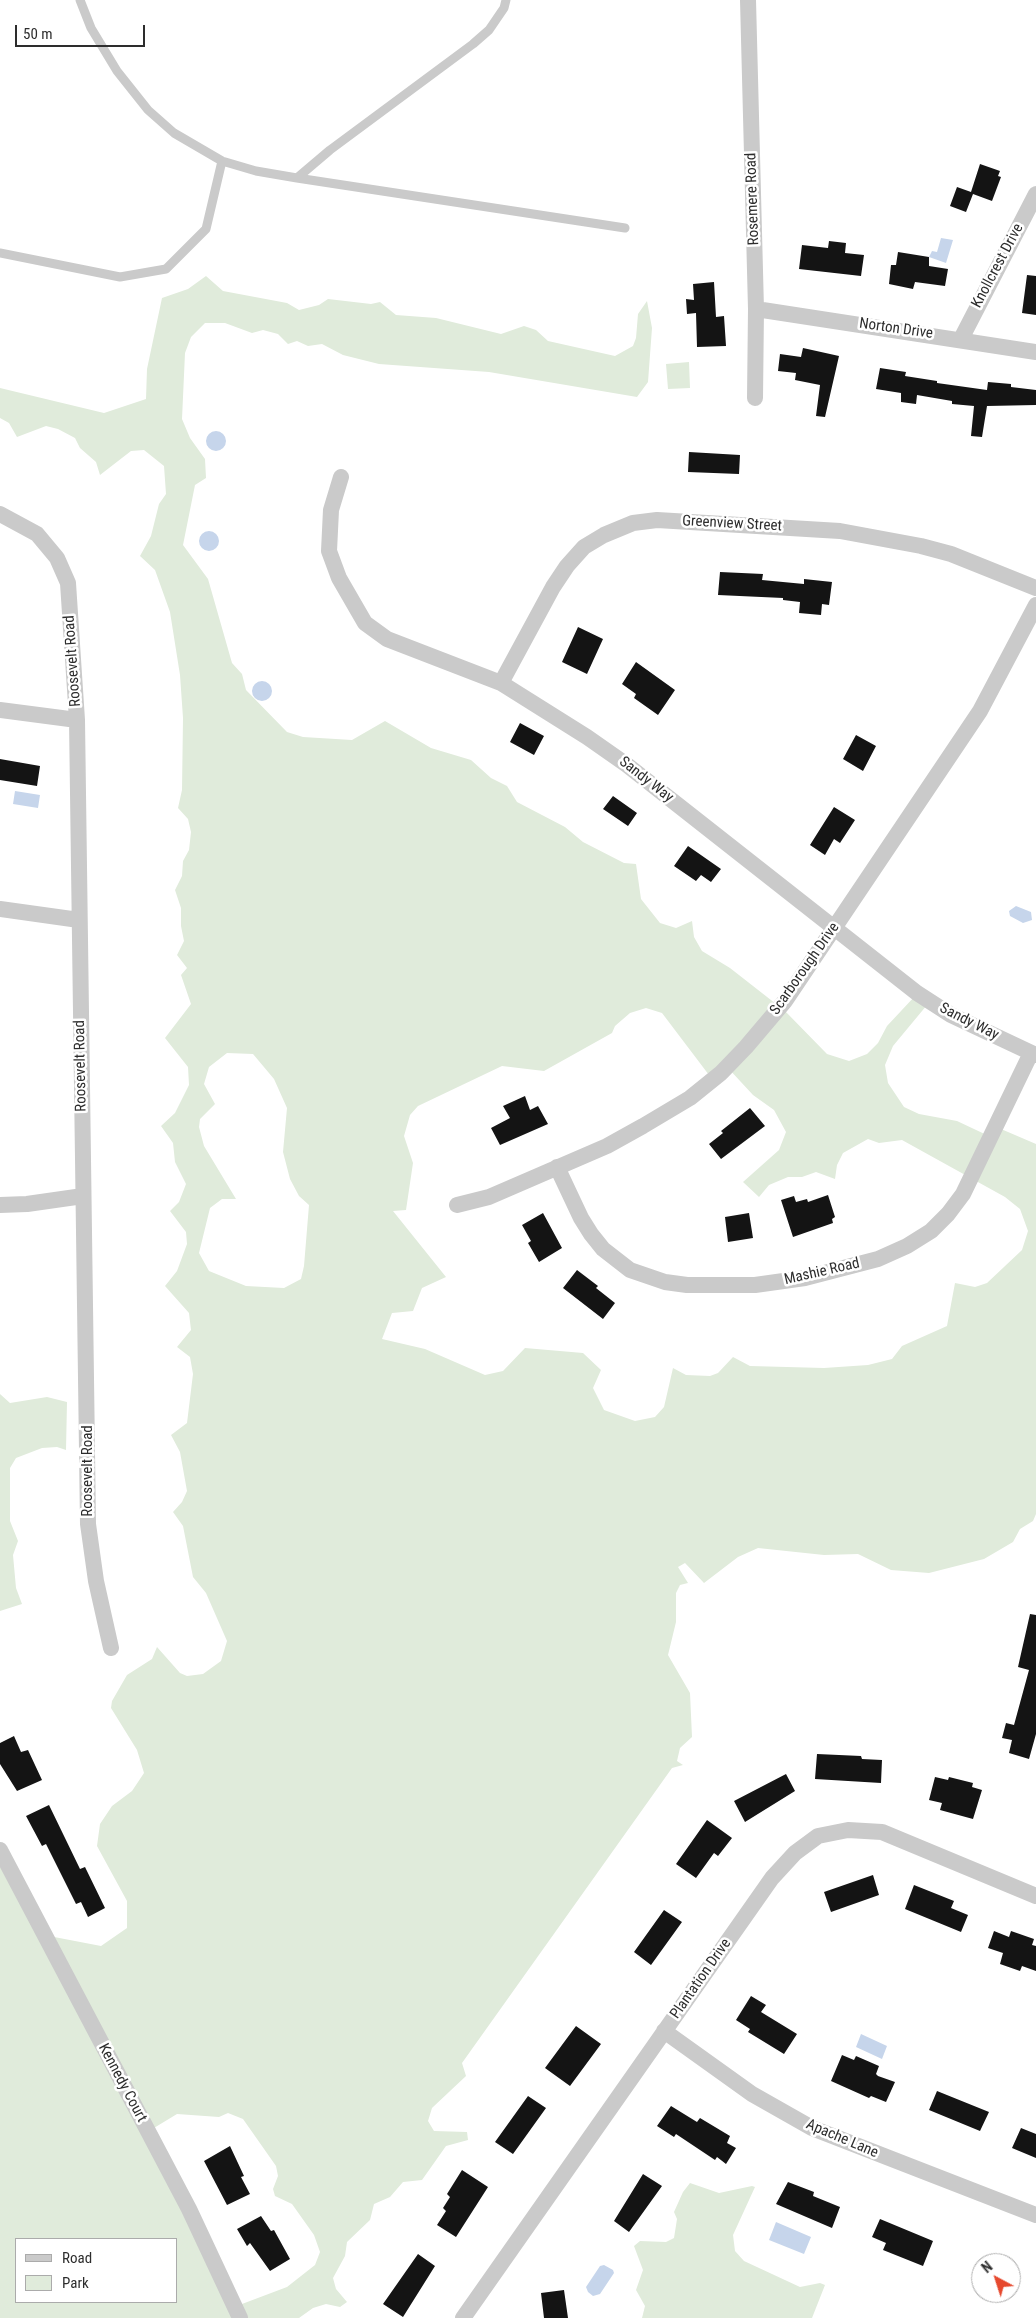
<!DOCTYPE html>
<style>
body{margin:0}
#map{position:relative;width:1036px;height:2318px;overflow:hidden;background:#fff;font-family:"Roboto Condensed",sans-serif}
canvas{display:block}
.legend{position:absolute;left:15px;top:2238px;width:162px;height:65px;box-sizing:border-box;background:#fff;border:1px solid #ababab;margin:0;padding:6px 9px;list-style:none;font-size:15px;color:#2d2d2d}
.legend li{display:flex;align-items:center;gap:10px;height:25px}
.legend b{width:25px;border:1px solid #ababab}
.north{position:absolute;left:971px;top:2253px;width:50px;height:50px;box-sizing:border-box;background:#fff;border:1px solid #ababab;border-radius:50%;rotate:320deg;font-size:14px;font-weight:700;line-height:20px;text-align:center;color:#2d2d2d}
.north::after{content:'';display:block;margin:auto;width:18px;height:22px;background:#e6492e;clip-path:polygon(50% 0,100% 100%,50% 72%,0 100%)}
.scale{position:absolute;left:15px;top:25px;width:130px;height:22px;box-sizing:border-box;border:2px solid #2d2d2d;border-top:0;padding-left:6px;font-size:15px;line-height:18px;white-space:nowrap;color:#2d2d2d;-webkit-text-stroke:4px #fff;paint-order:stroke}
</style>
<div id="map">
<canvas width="1036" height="2318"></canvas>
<ul class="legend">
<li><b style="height:6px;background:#cacaca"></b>Road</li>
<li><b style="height:14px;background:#e0ebdb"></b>Park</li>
</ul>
<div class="north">N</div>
<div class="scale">50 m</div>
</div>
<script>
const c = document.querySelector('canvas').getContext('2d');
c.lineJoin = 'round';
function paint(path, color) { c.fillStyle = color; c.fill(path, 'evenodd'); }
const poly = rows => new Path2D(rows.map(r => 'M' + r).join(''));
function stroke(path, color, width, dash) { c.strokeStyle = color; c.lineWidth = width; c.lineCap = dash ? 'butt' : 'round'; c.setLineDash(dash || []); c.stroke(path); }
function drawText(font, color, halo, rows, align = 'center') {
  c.font = font + ' "Roboto Condensed",sans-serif'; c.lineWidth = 5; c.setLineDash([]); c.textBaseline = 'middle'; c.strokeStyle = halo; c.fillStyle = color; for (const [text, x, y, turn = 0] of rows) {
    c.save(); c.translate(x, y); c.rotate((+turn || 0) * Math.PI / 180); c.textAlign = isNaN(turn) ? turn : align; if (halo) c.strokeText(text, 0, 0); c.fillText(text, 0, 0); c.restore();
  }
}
paint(poly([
 [206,276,223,291,287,303,299,310,319,305,328,299,371,304,380,302,396,315,436,318,501,334,524,326,536,330,548,341,615,356,633,346,636,338,638,314,647,301,652,328,648,382,637,397,489,372,379,364,343,355,322,344,308,346,297,341,288,344,278,334,263,330,252,333,225,323,205,323,191,337,185,353,182,419,190,438,205,459,206,478,195,485,183,545,208,579,232,663,242,674,246,690,287,732,303,737,352,740,385,721,431,748,471,760,491,778,507,786,517,802,565,827,583,842,624,863,636,864,641,899,660,923,676,928,692,921,694,937,702,951,730,968,785,1011,827,1054,849,1061,867,1054,878,1043,887,1026,915,996,927,1005,893,1046,885,1065,888,1083,904,1107,919,1114,957,1121,991,1137,1001,1129,1036,1144,1036,1514,1033,1521,1020,1529,1013,1542,984,1559,929,1573,891,1570,858,1554,824,1555,758,1548,738,1557,704,1583,685,1563,678,1567,688,1583,680,1585,676,1593,676,1622,668,1655,690,1693,692,1737,680,1748,677,1761,683,1765,672,1768,462,2063,466,2076,432,2108,428,2121,434,2131,467,2132,468,2140,446,2146,422,2180,403,2182,390,2197,374,2204,370,2220,347,2242,345,2256,333,2278,336,2289,347,2302,340,2307,326,2304,313,2308,299,2318,0,2318,0,1859,49,1936,101,1946,127,1928,127,1901,97,1846,100,1824,112,1806,132,1791,144,1773,137,1750,111,1708,112,1701,127,1675,152,1659,157,1647,180,1673,187,1676,203,1674,221,1661,227,1641,206,1593,193,1577,183,1526,173,1512,182,1502,187,1491,180,1452,171,1435,187,1423,193,1374,190,1357,177,1347,191,1330,189,1313,165,1286,177,1271,187,1244,186,1232,170,1211,179,1202,186,1184,175,1162,173,1143,161,1126,175,1113,189,1085,188,1067,165,1038,191,1004,181,975,187,968,177,955,184,941,181,926,181,908,175,890,182,876,183,861,189,850,191,832,188,819,178,808,182,790,183,718,180,675,170,612,155,570,140,556,151,536,159,504,166,494,164,466,144,450,131,451,100,475,96,462,80,448,75,438,58,429,46,426,17,437,9,423,0,418,0,388,104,413,146,399,147,369,162,298,188,289],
 [646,1008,662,1013,712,1079,728,1068,753,1095,774,1110,786,1132,779,1150,743,1182,759,1197,769,1185,788,1177,802,1177,816,1172,835,1179,837,1165,843,1153,868,1139,879,1143,902,1140,1005,1197,1020,1209,1028,1231,1022,1250,987,1283,975,1287,955,1283,947,1326,902,1346,892,1359,868,1365,824,1368,750,1366,733,1357,718,1373,710,1376,686,1375,673,1368,664,1407,655,1417,635,1421,604,1410,593,1388,601,1370,583,1353,525,1348,503,1371,485,1375,425,1349,382,1339,392,1313,413,1311,422,1288,446,1277,393,1211,406,1210,413,1163,404,1136,410,1115,418,1106,502,1066,544,1071,612,1033,615,1026,630,1013],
 [227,1053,253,1054,274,1079,287,1108,283,1152,290,1179,299,1196,309,1205,304,1266,301,1279,284,1288,246,1286,209,1271,199,1253,210,1208,222,1199,236,1199,204,1146,199,1127,200,1119,215,1104,204,1084,209,1067],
 [228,2113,243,2119,276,2166,278,2176,273,2189,275,2196,292,2204,314,2235,320,2252,315,2265,287,2287,234,2307,144,2134,177,2114,219,2117],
 [16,2239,176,2239,176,2302,16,2302],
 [689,362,690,388,668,389,666,364],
 [0,1394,10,1403,47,1397,67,1402,66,1450,57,1447,42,1448,16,1458,10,1468,10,1521,18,1541,13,1555,16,1588,22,1604,0,1611],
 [690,2183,719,2193,752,2186,755,2187,733,2235,735,2251,744,2261,800,2287,820,2283,825,2285,812,2318,642,2318,645,2306,636,2290,643,2270,634,2246,640,2241,666,2242,674,2238,677,2219,674,2212,683,2192]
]), '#e0ebdb');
paint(poly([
 [941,238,953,240,946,263,929,257,932,251,937,252],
 '206 441a10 10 0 1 1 20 0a10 10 0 1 1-20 0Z',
 '199 541a10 10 0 1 1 20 0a10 10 0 1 1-20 0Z',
 '252 691a10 10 0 1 1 20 0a10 10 0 1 1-20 0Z',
 [15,791,40,795,38,808,13,804],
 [1016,906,1031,912,1032,920,1023,923,1010,916,1009,911],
 [861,2034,887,2046,882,2059,856,2047],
 [776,2222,811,2237,804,2254,769,2240],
 [604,2265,613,2270,614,2273,600,2294,593,2296,588,2292,586,2287,600,2266]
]), '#c6d5eb');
paint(poly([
 [980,164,1000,171,998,176,1001,177,992,201,973,194,966,212,950,206,957,187,971,192],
 [829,241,846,243,845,253,864,255,861,276,799,269,802,245,828,248],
 [898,252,929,257,929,266,948,269,945,286,915,282,913,289,889,284,891,265,896,265],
 [1027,275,1036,276,1036,315,1022,313],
 [714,282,716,317,724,316,726,346,697,347,696,313,687,314,686,299,694,300,693,284],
 [803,348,839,356,825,417,816,416,820,385,795,380,796,373,778,371,780,354,801,357],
 [880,368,906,372,905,376,937,381,937,383,987,390,988,382,1011,384,1011,387,1036,390,1036,405,987,406,982,437,971,436,974,406,952,404,952,401,917,395,916,404,901,402,901,393,876,389],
 [689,452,740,455,739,474,688,472],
 [720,572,763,574,762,580,804,584,804,579,832,582,829,605,822,604,821,615,799,613,800,602,783,600,783,598,718,595],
 [578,627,603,639,587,674,562,662],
 [636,662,675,690,658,715,634,698,636,694,622,684],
 [520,723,544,736,534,755,510,742],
 [856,735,876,746,863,771,843,759],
 [0,759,40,766,37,786,0,780],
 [613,796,637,813,628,826,603,809],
 [834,807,855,820,840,843,834,839,825,855,810,845],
 [688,846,721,869,711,882,701,875,696,881,674,866],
 [525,1096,530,1110,538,1106,548,1124,500,1145,491,1128,510,1118,503,1106],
 [750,1108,765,1126,721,1159,709,1144,723,1133,721,1131],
 [828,1195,835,1217,832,1219,833,1223,793,1237,781,1200,794,1196,796,1202,807,1199,808,1202],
 [543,1213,562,1248,539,1262,528,1243,531,1241,522,1225],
 [749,1213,753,1238,728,1242,725,1217],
 [577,1270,598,1286,596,1288,615,1303,603,1319,563,1288],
 [1030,1614,1036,1615,1036,1734,1029,1759,1009,1753,1012,1740,1002,1738,1006,1723,1014,1725,1029,1670,1018,1667],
 [14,1736,21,1752,28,1750,42,1780,17,1791,0,1764,0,1743],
 [817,1754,861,1756,862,1759,882,1760,881,1783,815,1779],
 [786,1774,795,1791,745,1822,734,1801],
 [935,1777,948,1780,949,1777,973,1783,972,1787,982,1790,973,1819,940,1810,942,1803,929,1800],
 [49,1805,80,1869,85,1867,105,1908,88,1917,81,1902,76,1904,46,1844,42,1846,26,1816],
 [707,1820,732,1838,718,1856,714,1853,696,1878,676,1864],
 [873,1875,879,1895,831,1912,824,1892],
 [914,1885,954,1901,951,1908,968,1915,961,1932,905,1909],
 [664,1910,682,1922,651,1965,634,1952],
 [994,1931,1009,1937,1011,1931,1034,1939,1032,1945,1036,1946,1036,1971,1022,1966,1020,1971,1000,1964,1003,1953,988,1948],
 [751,1996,766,2005,761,2012,797,2034,784,2054,748,2032,750,2029,736,2020],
 [576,2026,601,2044,570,2086,545,2068],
 [842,2055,854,2060,856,2056,879,2066,876,2074,878,2076,895,2082,886,2102,871,2096,869,2098,831,2081],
 [937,2091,989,2112,980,2131,929,2110],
 [528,2096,546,2108,513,2154,495,2142],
 [671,2106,697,2122,700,2118,730,2136,727,2143,736,2148,726,2164,717,2157,715,2160,676,2134,674,2137,657,2126],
 [1021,2128,1036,2134,1036,2158,1012,2148],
 [230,2146,244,2176,241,2177,250,2194,227,2205,204,2161],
 [462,2170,488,2187,456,2237,437,2225,446,2211,443,2208,450,2197,447,2194],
 [643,2174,662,2186,629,2232,614,2221],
 [788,2182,814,2192,813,2196,840,2207,832,2228,776,2204],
 [261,2216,271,2231,274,2230,290,2259,270,2271,250,2243,247,2246,237,2229],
 [880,2219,933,2241,923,2266,883,2250,886,2243,872,2237],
 [418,2254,435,2266,403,2317,383,2304],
 [564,2290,568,2318,544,2318,541,2293]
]), '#141414');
stroke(poly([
 [80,0,91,28,117,71,148,110,174,133,222,161,256,171,297,178,625,228],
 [297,178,330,150,473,44,489,30,504,8,506,0],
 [0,253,120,277,166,269,206,229,222,161]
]), '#cacaca', 9);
stroke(poly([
 [748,0,756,309,755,398],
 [756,309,1036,352],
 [961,339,1036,194],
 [341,477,331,510,329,551,339,578,365,623,387,639,501,683,587,737,627,765,917,993,951,1015,1036,1055],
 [0,514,37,534,57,558,68,583,77,720,88,1524,96,1581,111,1648],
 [501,683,553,587,567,566,584,547,604,535,633,523,657,520,840,531,921,546,951,554,1036,588],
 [0,710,77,720],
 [0,909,79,920],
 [557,1167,581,1218,591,1234,603,1249,630,1270,665,1282,687,1285,755,1285,805,1278,878,1259,907,1246,931,1231,948,1214,963,1194,1031,1053],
 [0,1205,27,1204,83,1196],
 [457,1205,489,1197,607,1146,643,1126,690,1098,721,1073,746,1047,785,1001,980,711,1036,605],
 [0,1850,189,2209,240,2318],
 [664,2031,752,2094,812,2128,1036,2215],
 [463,2318,772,1878,795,1853,818,1836,848,1830,882,1832,1036,1896]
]), '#cacaca', 16);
drawText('15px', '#2d2d2d', '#fff', [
 ["Rosemere Road",753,199,-92],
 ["Knollcrest Drive",998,266,-62],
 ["Norton Drive",896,329,8],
 ["Greenview Street",732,524,3],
 ["Roosevelt Road",73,661,-94],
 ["Sandy Way",646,780,38],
 ["Scarborough Drive",805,969,-55],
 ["Sandy Way",969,1022,27],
 ["Roosevelt Road",81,1066,-91],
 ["Mashie Road",822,1272,-13],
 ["Roosevelt Road",88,1471,-90],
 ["Plantation Drive",701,1979,-55],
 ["Kennedy Court",122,2083,62],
 ["Apache Lane",842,2139,23]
]);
</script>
